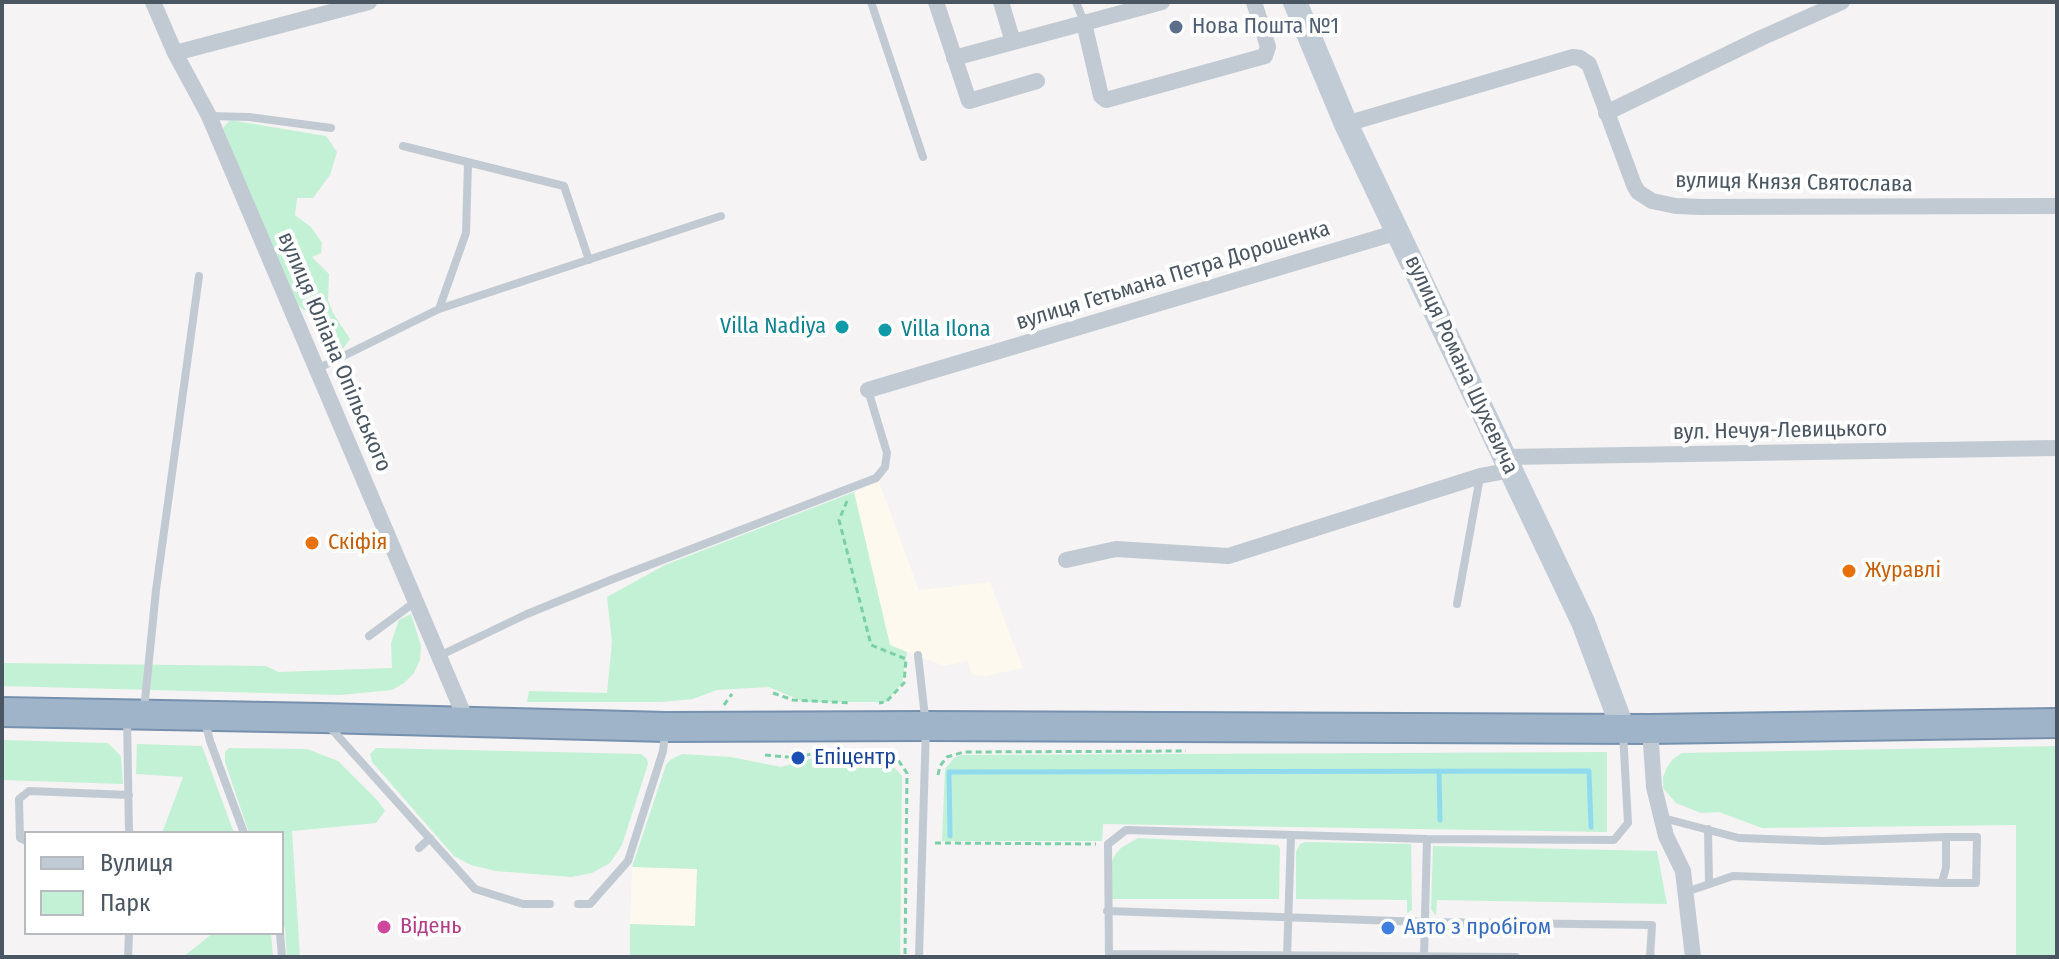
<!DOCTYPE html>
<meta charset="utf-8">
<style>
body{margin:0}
#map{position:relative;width:2059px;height:959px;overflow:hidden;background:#f5f3f3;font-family:"Fira Sans Condensed",sans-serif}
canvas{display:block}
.frame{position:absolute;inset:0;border:4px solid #4a5661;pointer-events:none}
.legend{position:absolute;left:24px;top:831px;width:260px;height:104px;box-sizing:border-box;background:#fff;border:2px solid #b7bbc0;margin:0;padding:10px 14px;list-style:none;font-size:24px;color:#4a5661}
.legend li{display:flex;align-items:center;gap:16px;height:40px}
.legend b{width:40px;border:2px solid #b7bbc0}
</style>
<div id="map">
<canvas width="2059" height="959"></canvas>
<div class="frame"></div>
<ul class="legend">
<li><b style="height:10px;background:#c1cbd6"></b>Вулиця</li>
<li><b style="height:22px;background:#c3f1d5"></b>Парк</li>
</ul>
</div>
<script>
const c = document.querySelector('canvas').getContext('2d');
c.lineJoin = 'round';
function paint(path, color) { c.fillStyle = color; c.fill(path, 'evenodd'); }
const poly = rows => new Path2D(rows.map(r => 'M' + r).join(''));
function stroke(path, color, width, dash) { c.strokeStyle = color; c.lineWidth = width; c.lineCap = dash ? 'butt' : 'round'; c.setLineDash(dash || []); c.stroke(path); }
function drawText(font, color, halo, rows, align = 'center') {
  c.font = font + ' "Fira Sans Condensed",sans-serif'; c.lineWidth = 8; c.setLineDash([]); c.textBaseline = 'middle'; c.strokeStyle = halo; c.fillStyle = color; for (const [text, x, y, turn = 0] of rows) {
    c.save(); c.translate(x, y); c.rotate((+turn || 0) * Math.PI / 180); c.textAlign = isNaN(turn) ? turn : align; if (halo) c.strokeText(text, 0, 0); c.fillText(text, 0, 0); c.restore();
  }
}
paint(poly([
 [879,482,919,590,990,582,1023,668,985,676,972,675,968,661,944,666,890,645,854,492],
 [632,867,697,869,695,926,630,924]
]), '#fdf9ef');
paint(poly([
 [230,120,326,136,337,152,330,175,313,198,297,198,295,215,311,227,322,243,321,253,312,257,329,274,328,300,333,313,350,339,342,350,327,346,318,322,293,301,223,128],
 [854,492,890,645,907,652,902,683,886,702,804,702,769,687,717,690,693,699,661,702,527,702,529,691,607,693,612,642,607,597,665,565],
 [411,614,421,646,420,660,414,673,404,683,392,690,340,695,2,686,2,663,266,666,278,672,392,668,391,643,399,620],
 [2,740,108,743,121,756,123,784,2,780],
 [137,744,202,746,234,833,162,833,183,777,136,774],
 [2057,746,2057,957,2016,957,2016,825,1762,828,1719,812,1701,813,1676,803,1663,788,1663,777,1667,767,1673,759,1682,753],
 [229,748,307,749,338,761,378,801,385,811,376,823,292,831,300,957,287,957,285,928,282,921,282,833,249,833,225,762,225,752],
 [376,748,641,754,647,759,648,764,622,845,610,863,592,873,571,877,496,871,471,865,454,856,372,762,370,754],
 [848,752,884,756,902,776,900,957,630,957,630,924,695,926,697,869,632,867,666,765,670,760,682,754,731,757,781,767,823,755],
 [1607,752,1607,832,1103,824,1102,841,942,841,945,769,954,758,961,755],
 [1138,838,1278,845,1280,849,1279,899,1111,899,1111,864,1115,855,1121,848],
 [1305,842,1411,844,1412,910,1407,913,1407,900,1296,899,1296,852,1300,844],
 [1433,846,1657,851,1667,904,1437,900,1436,916,1431,909],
 [213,933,271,933,273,957,183,957]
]), '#c3f1d5');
stroke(poly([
 [1439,771,1440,820],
 [950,836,949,772,1589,771,1591,827]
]), '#90daee', 5);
const trunk = poly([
 [2,712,322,718,666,727,926,726,1650,729,2057,723]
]);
stroke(trunk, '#7690ad', 32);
stroke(poly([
 [847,501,839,520,871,645,906,659,904,683,886,702,879,703],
 [773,693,793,700,851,703],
 [724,705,732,694],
 [883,749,894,754,907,773,905,957],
 [765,755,798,758,827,749],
 [938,775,940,766,947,757,964,752,1186,751],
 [935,843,1096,844]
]), '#7ad0a6', 3, [6, 4]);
stroke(poly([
 [871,2,923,157],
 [1076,2,1084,22],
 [210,116,249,117,331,128],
 [403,146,564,186,589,260],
 [439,309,466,233,468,162],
 [317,369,439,309,721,216],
 [1457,604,1480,477],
 [369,636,415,602],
 [918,655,926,726,919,957],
 [439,656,527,614,613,579,876,478,885,467,887,453,868,390],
 [144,710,156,590,199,276],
 [127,718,129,833],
 [205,721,210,741,244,833],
 [328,725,475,889,523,904,550,904],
 [1663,818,1739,838,1823,841,1946,837,1946,867,1942,883,1733,876,1686,892],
 [1708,829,1709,884],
 [26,841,20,838,19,799,29,791,129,795],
 [419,848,430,838],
 [1942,883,1976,883,1977,837,1946,837],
 [578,904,590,904,628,861,663,751,665,733],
 [1107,911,1425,922,1652,925,1650,957],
 [280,933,282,957],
 [1109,954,1516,957],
 [128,957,129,933],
 [1109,957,1108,844,1126,830,1427,839,1614,840,1628,823,1623,733],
 [1287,957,1291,836],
 [1424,957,1427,839]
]), '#c1cad2', 8);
stroke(poly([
 [153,2,175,53,209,116,467,722],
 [936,2,969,101,1037,81],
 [1001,2,1013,42],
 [1084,23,1101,96,1106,100,1265,56,1268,47,1254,2],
 [175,53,369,2],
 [954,58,1162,2],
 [1606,113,1761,38,1842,2],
 [1346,124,1573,57,1580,58,1589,64,1634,185,1638,192,1652,201,1676,206,1701,207,2057,206],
 [868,390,1398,232],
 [1505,457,2057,448],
 [1066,560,1116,549,1228,556,1480,476,1511,470],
 [1650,729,1654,787,1666,836,1683,871,1693,957]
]), '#c1cad2', 16);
stroke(poly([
 [1295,2,1346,124,1583,622,1623,729]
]), '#c1cbd6', 24);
stroke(trunk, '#9fb4c9', 28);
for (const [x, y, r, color] of [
 [1176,27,8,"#5c6f8a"],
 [842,327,8,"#0f9aa8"],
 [885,330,8,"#0f9aa8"],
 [312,543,8,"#e8710a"],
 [1849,571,8,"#e8710a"],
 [798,758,8,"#1a4fb4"],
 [384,927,8,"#d1479c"],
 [1388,928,8,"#3f7fe0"]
]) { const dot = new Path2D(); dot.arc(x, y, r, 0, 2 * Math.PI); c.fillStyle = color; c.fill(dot); stroke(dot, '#fff', 3); }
drawText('22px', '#4e5e75', '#fff', [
 ["Нова Пошта №1",1192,27]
], 'left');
drawText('22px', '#4a5661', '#fff', [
 ["вулиця Князя Святослава",1794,183,1],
 ["вулиця Гетьмана Петра Дорошенка",1173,276,-17],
 ["вулиця Юліана Опільського",334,352,67],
 ["вулиця Романа Шухевича",1461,365,65],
 ["вул. Нечуя-Левицького",1780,431,-1]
]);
drawText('22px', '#0d838f', '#fff', [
 ["Villa Nadiya",826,327],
 ["Villa Ilona",901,330,"left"]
], 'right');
drawText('22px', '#c56008', '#fff', [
 ["Скіфія",328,543],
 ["Журавлі",1865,571]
], 'left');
drawText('22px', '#164399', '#fff', [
 ["Епіцентр",814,758]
], 'left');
drawText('22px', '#b23c85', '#fff', [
 ["Відень",400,927]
], 'left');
drawText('22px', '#366cbe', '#fff', [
 ["Авто з пробігом",1404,928]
], 'left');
</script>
